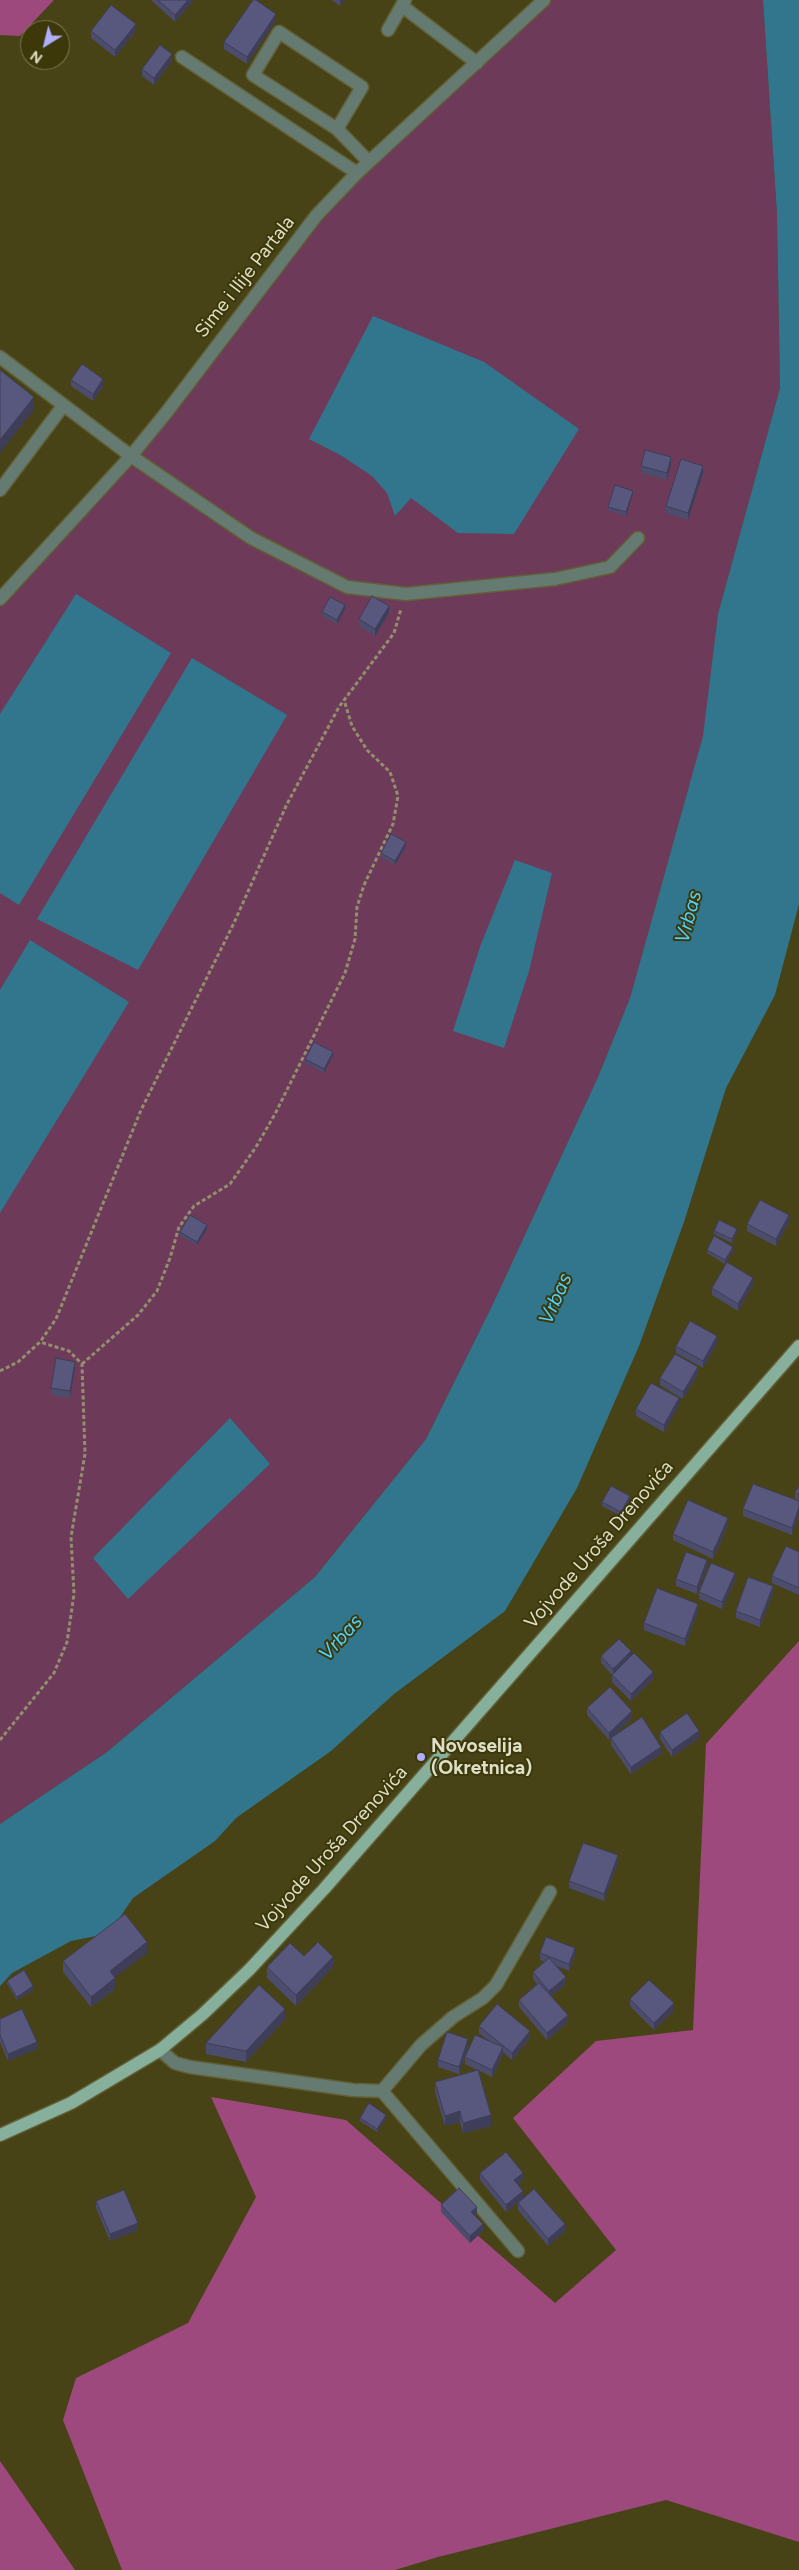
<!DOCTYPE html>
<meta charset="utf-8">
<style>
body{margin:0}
#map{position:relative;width:799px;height:2570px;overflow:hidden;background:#474316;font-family:Figtree,sans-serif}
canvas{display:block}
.north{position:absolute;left:20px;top:20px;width:50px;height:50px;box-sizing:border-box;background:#3c380a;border:1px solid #7d7a55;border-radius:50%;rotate:216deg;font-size:14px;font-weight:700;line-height:20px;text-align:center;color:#dfdec6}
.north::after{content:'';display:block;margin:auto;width:18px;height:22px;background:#afaefa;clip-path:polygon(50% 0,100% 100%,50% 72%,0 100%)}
</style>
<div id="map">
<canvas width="799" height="2570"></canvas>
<div class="north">N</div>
</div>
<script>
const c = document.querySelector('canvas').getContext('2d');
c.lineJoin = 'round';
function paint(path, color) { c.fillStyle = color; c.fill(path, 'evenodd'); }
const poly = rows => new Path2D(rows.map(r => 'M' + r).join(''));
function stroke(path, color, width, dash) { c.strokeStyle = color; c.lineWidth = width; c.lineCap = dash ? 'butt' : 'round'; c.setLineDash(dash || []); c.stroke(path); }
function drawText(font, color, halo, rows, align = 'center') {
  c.font = font + ' Figtree,sans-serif'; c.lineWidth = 4; c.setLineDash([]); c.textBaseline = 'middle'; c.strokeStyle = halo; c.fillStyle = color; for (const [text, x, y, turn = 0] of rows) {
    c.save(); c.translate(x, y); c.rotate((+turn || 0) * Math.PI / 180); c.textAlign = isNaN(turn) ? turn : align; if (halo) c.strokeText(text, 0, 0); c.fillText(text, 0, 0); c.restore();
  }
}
paint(poly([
 [544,0,763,0,777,214,780,388,718,614,704,733,630,998,598,1077,492,1306,426,1439,315,1577,107,1752,0,1824,0,599,131,456,316,216]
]), '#6e3a59');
paint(poly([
 [0,0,54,0,20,36,0,35],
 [799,1641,799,2542,666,2500,438,2557,395,2570,122,2570,63,2420,76,2378,188,2323,256,2197,211,2097,346,2120,555,2303,616,2250,513,2118,596,2041,693,2030,706,1744],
 [0,2461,75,2570,0,2570]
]), '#9d497e');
paint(poly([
 [763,0,799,0,799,904,775,995,726,1088,684,1222,639,1346,577,1488,505,1611,394,1694,331,1751,236,1818,215,1841,133,1898,116,1923,101,1935,71,1941,12,1973,0,1986,0,1824,107,1752,315,1577,426,1439,492,1306,598,1077,630,998,703,736,718,614,780,388,777,214],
 [373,316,484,362,579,429,514,534,458,533,411,498,395,516,387,493,372,476,342,456,309,439],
 [76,594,171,653,19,905,0,893,0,714],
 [192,658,287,715,138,970,37,919],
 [515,860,552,873,529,971,504,1048,453,1031,481,944],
 [30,940,129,1002,0,1213,0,990],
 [230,1418,270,1464,128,1599,93,1558]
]), '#32768e');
const minor = poly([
 [402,6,477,63],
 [388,30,405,0],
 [182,57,357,173],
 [337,129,362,87,279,32,253,75,337,129,369,162],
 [0,357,131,456,251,538,347,587,406,594,555,579,610,567,638,538],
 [0,490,63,406],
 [0,599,131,456,166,413,316,216,357,173,544,0],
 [160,2050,175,2063,190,2067,353,2090,382,2091,518,2251],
 [382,2091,421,2045,453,2017,483,1998,496,1985,550,1892]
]);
const major = poly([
 [0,2135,71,2103,160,2050,203,2014,249,1970,324,1889,799,1346]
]);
stroke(minor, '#625f36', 15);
stroke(major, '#625f36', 15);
stroke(poly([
 [82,1364,138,1315,157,1291,170,1258,179,1227,194,1206,230,1184,256,1147,275,1114,345,973,355,939,357,907,364,885,393,824,398,796,390,772,367,750,352,726,344,700],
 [0,1371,18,1362,40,1342,56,1319,141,1110,234,923,287,804,339,707,394,633,401,609],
 [0,1740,54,1673,67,1642,74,1594,71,1537,85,1454,82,1364,69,1351,40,1342]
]), '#928f6c', 3, [4, 2.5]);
stroke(minor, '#657a70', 12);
stroke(major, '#86b09c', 12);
paint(poly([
 [151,0,194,0,175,22],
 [332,0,344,0,340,6],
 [276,20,247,64,224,49,224,42],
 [91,31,136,31,115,57,91,38],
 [172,61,154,85,142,76,142,69],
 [71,380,103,386,93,401,71,386],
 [671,464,667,480,641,473,641,466],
 [703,473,688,520,666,513,666,506],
 [633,494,626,516,608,510,608,507],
 [345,609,337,624,322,616,322,612],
 [389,613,375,636,359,626,359,619],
 [406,846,395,865,381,857,381,853],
 [333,1055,324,1073,305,1063,305,1059],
 [789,1222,776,1246,747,1231,747,1224],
 [207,1229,197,1245,180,1236,180,1232],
 [714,1231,737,1232,732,1243,714,1234],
 [707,1250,733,1251,725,1264,707,1253],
 [753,1285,738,1311,712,1295,712,1288],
 [717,1343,703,1368,676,1353,676,1346],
 [75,1369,70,1398,51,1395,51,1388],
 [698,1374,683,1399,660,1385,660,1378],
 [679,1405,664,1432,636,1416,636,1409],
 [799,1486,799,1514,792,1535,743,1516,743,1509,795,1499,795,1492],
 [630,1500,621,1516,602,1506,602,1502],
 [728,1525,713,1559,673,1540,673,1534],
 [799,1552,799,1595,772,1583,772,1576],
 [707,1567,697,1594,676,1586,676,1579],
 [735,1580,722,1609,699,1599,699,1592],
 [773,1593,760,1627,736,1618,736,1611],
 [698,1611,685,1646,644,1630,644,1623],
 [631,1655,653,1679,631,1701,612,1682,612,1675,601,1663,601,1656],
 [587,1708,632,1718,609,1740,587,1715],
 [660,1732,699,1738,672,1757,660,1739],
 [611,1738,661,1754,631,1774,611,1745],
 [618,1862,604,1901,569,1888,569,1881],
 [147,1953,114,1977,115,1989,91,2007,63,1972,63,1961],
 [540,1953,575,1955,569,1971,557,1966,566,1984,551,1996,568,2022,547,2040,519,2007,519,2000,537,1984,533,1979,533,1972,545,1962,540,1960],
 [304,1956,333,1967,296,2006,267,1978,267,1967],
 [7,1981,33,1990,17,2000,7,1984],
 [630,1999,674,2010,654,2030,630,2006],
 [0,2019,37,2049,8,2061,0,2042],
 [285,2019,246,2062,206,2054,206,2043],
 [479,2026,530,2038,512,2060,503,2052,503,2054,492,2077,478,2070,491,2126,463,2133,460,2122,445,2126,435,2092,435,2082,477,2070,465,2064,465,2057,489,2041,479,2033],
 [468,2046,459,2074,438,2067,438,2060],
 [360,2118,386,2118,377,2132,360,2121],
 [480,2173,523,2180,518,2184,523,2198,506,2212,480,2180],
 [96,2201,138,2230,110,2241,96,2208],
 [518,2203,565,2231,548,2246,518,2210],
 [441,2205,477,2214,475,2216,483,2231,470,2243,441,2212]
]), '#4c4c6d');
paint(poly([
 [188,0,194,0,175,22,175,15],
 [340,0,344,0,340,6],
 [276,14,276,20,247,64,247,57],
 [136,24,136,31,115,57,115,50],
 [172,54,172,61,154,85,154,78],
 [103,379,103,386,93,401,93,394],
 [34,397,34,410,0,453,0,440],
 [671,457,671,464,667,480,667,473],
 [703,466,703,473,688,520,688,513],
 [633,491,633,494,626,516,626,512],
 [345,605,345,609,337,624,337,620],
 [389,606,389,613,375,636,375,629],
 [406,842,406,846,395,865,395,861],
 [333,1052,333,1055,324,1073,324,1069],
 [789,1215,789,1222,776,1246,776,1239],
 [207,1225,207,1229,197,1245,197,1242],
 [737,1229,737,1232,732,1243,732,1239],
 [733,1247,733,1251,725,1264,725,1260],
 [753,1278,753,1285,738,1311,738,1304],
 [717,1336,717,1343,703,1368,703,1361],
 [75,1362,75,1369,70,1398,70,1391],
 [698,1367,698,1374,683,1399,683,1392],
 [679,1398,679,1405,664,1432,664,1425],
 [630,1496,630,1500,621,1516,621,1512],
 [799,1507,799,1514,792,1535,792,1528],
 [728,1518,728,1525,713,1559,713,1552],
 [707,1560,707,1567,697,1594,697,1587],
 [735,1573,735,1580,722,1609,722,1602],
 [773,1586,773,1593,760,1627,760,1620],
 [698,1604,698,1611,685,1646,685,1639],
 [631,1651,631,1658,613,1676,613,1669],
 [653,1672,653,1679,631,1701,631,1694],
 [632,1711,632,1718,609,1740,609,1733],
 [699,1731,699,1738,672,1757,672,1750],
 [661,1747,661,1754,631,1774,631,1767],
 [618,1855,618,1862,604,1901,604,1894],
 [147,1942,147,1953,110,1981,110,1971],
 [575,1948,575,1955,569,1971,569,1964],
 [333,1957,333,1967,296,2006,296,1995],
 [566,1977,566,1984,549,1998,549,1991],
 [115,1978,115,1989,91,2007,91,1997],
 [33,1986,33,1990,17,2000,17,1997],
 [674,2003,674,2010,654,2030,654,2023],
 [285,2009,285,2019,246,2062,246,2051],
 [568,2015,568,2022,547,2040,547,2033],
 [530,2031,530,2038,512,2060,512,2053],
 [468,2039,468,2046,459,2074,459,2067],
 [37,2042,37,2049,8,2061,8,2054],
 [503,2047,503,2054,492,2077,492,2070],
 [460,2111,460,2122,445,2126,445,2116],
 [386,2115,386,2118,377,2132,377,2129],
 [491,2115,491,2126,463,2133,463,2123],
 [523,2173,523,2180,514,2187,514,2180],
 [523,2191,523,2198,506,2212,506,2205],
 [477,2207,477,2214,471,2219,471,2212],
 [138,2223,138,2230,110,2241,110,2234],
 [483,2224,483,2231,470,2243,470,2236],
 [565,2224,565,2231,548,2246,548,2239]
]), '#3e3e59');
const building = poly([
 [158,0,188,0,175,15,158,0],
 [253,0,256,0,276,14,247,57,224,42,253,0],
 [111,5,136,24,115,50,91,31,111,5],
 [160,45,172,54,154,78,142,69,160,45],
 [82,364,103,379,93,394,71,380,82,364],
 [0,370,34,397,0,440,0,370],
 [645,450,671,457,667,473,641,466,645,450],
 [681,459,703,466,688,513,666,506,681,459],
 [615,485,633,491,626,512,608,507,615,485],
 [372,596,389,606,375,629,359,619,372,596],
 [330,597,345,605,337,620,322,612,330,597],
 [391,834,406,842,395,861,381,853,391,834],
 [314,1042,333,1052,324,1069,305,1059,314,1042],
 [760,1200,789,1215,776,1239,747,1224,760,1200],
 [190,1215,207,1225,197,1242,180,1232,190,1215],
 [719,1220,737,1229,732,1239,714,1231,719,1220],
 [714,1236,733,1247,725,1260,707,1250,714,1236],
 [727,1262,753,1278,738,1304,712,1288,727,1262],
 [690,1321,717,1336,703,1361,676,1346,690,1321],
 [675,1354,698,1367,683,1392,660,1378,675,1354],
 [56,1358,75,1362,70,1391,51,1388,56,1358],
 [651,1383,679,1398,664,1425,636,1409,651,1383],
 [753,1484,799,1501,799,1507,792,1528,743,1509,753,1484],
 [611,1486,630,1496,621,1512,602,1502,611,1486],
 [799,1486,799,1495,795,1492,799,1486],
 [688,1500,728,1518,713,1552,673,1534,688,1500],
 [786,1546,799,1552,799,1588,772,1576,786,1546],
 [686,1552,707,1560,697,1587,676,1579,686,1552],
 [711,1563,735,1573,722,1602,699,1592,711,1563],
 [748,1577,773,1586,760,1620,736,1611,748,1577],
 [657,1588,698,1604,685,1639,644,1623,657,1588],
 [619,1639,631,1651,613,1669,601,1656,619,1639],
 [634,1653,653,1672,631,1694,612,1675,634,1653],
 [610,1687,632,1711,609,1733,587,1708,610,1687],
 [687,1713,699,1731,672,1750,660,1732,687,1713],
 [642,1717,661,1747,631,1767,611,1738,642,1717],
 [583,1843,618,1855,604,1894,569,1881,583,1843],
 [125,1914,147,1942,110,1971,115,1978,91,1997,63,1961,125,1914],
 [546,1937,575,1948,569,1964,540,1953,546,1937],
 [318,1942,333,1957,296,1995,267,1967,290,1943,304,1956,318,1942],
 [549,1958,566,1977,549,1991,533,1972,549,1958],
 [24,1970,33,1986,17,1997,7,1981,24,1970],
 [649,1980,674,2003,654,2023,630,1999,649,1980],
 [539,1983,568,2015,547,2033,519,2000,539,1983],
 [259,1985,285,2009,246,2051,206,2043,259,1985],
 [497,2004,530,2031,512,2053,479,2026,497,2004],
 [22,2009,37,2042,8,2054,0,2035,0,2019,22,2009],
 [447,2032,468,2039,459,2067,438,2060,447,2032],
 [475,2035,503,2047,492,2070,465,2057,475,2035],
 [478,2070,491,2115,463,2123,460,2111,445,2116,435,2082,478,2070],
 [369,2103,386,2115,377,2129,360,2118,369,2103],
 [506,2152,523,2173,514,2180,523,2191,506,2205,480,2173,506,2152],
 [459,2188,477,2207,471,2212,483,2224,470,2236,441,2205,459,2188],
 [534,2189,565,2224,548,2239,518,2203,534,2189],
 [124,2190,138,2223,110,2234,96,2201,124,2190]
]);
paint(building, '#58587f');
stroke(building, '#3e3e59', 1);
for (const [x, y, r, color] of [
 [421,1757,5,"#afaefa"]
]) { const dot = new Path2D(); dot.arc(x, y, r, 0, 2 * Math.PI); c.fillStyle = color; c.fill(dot); stroke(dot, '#3c380a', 2); }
drawText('19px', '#dfdec6', '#3c380a', [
 ["Sime i Ilije Partala",245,277,-52],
 ["Vojvode Uroša Drenovića",599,1545,-49],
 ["Vojvode Uroša Drenovića",332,1849,-48]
]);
drawText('bold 19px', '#dfdec6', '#3c380a', [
 ["Novoselija",431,1746],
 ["(Okretnica)",431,1768]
], 'left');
drawText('italic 20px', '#4ed1fc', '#3c380a', [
 ["Vrbas",689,917,-75],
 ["Vrbas",556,1299,-66],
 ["Vrbas",341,1638,-48]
]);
</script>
